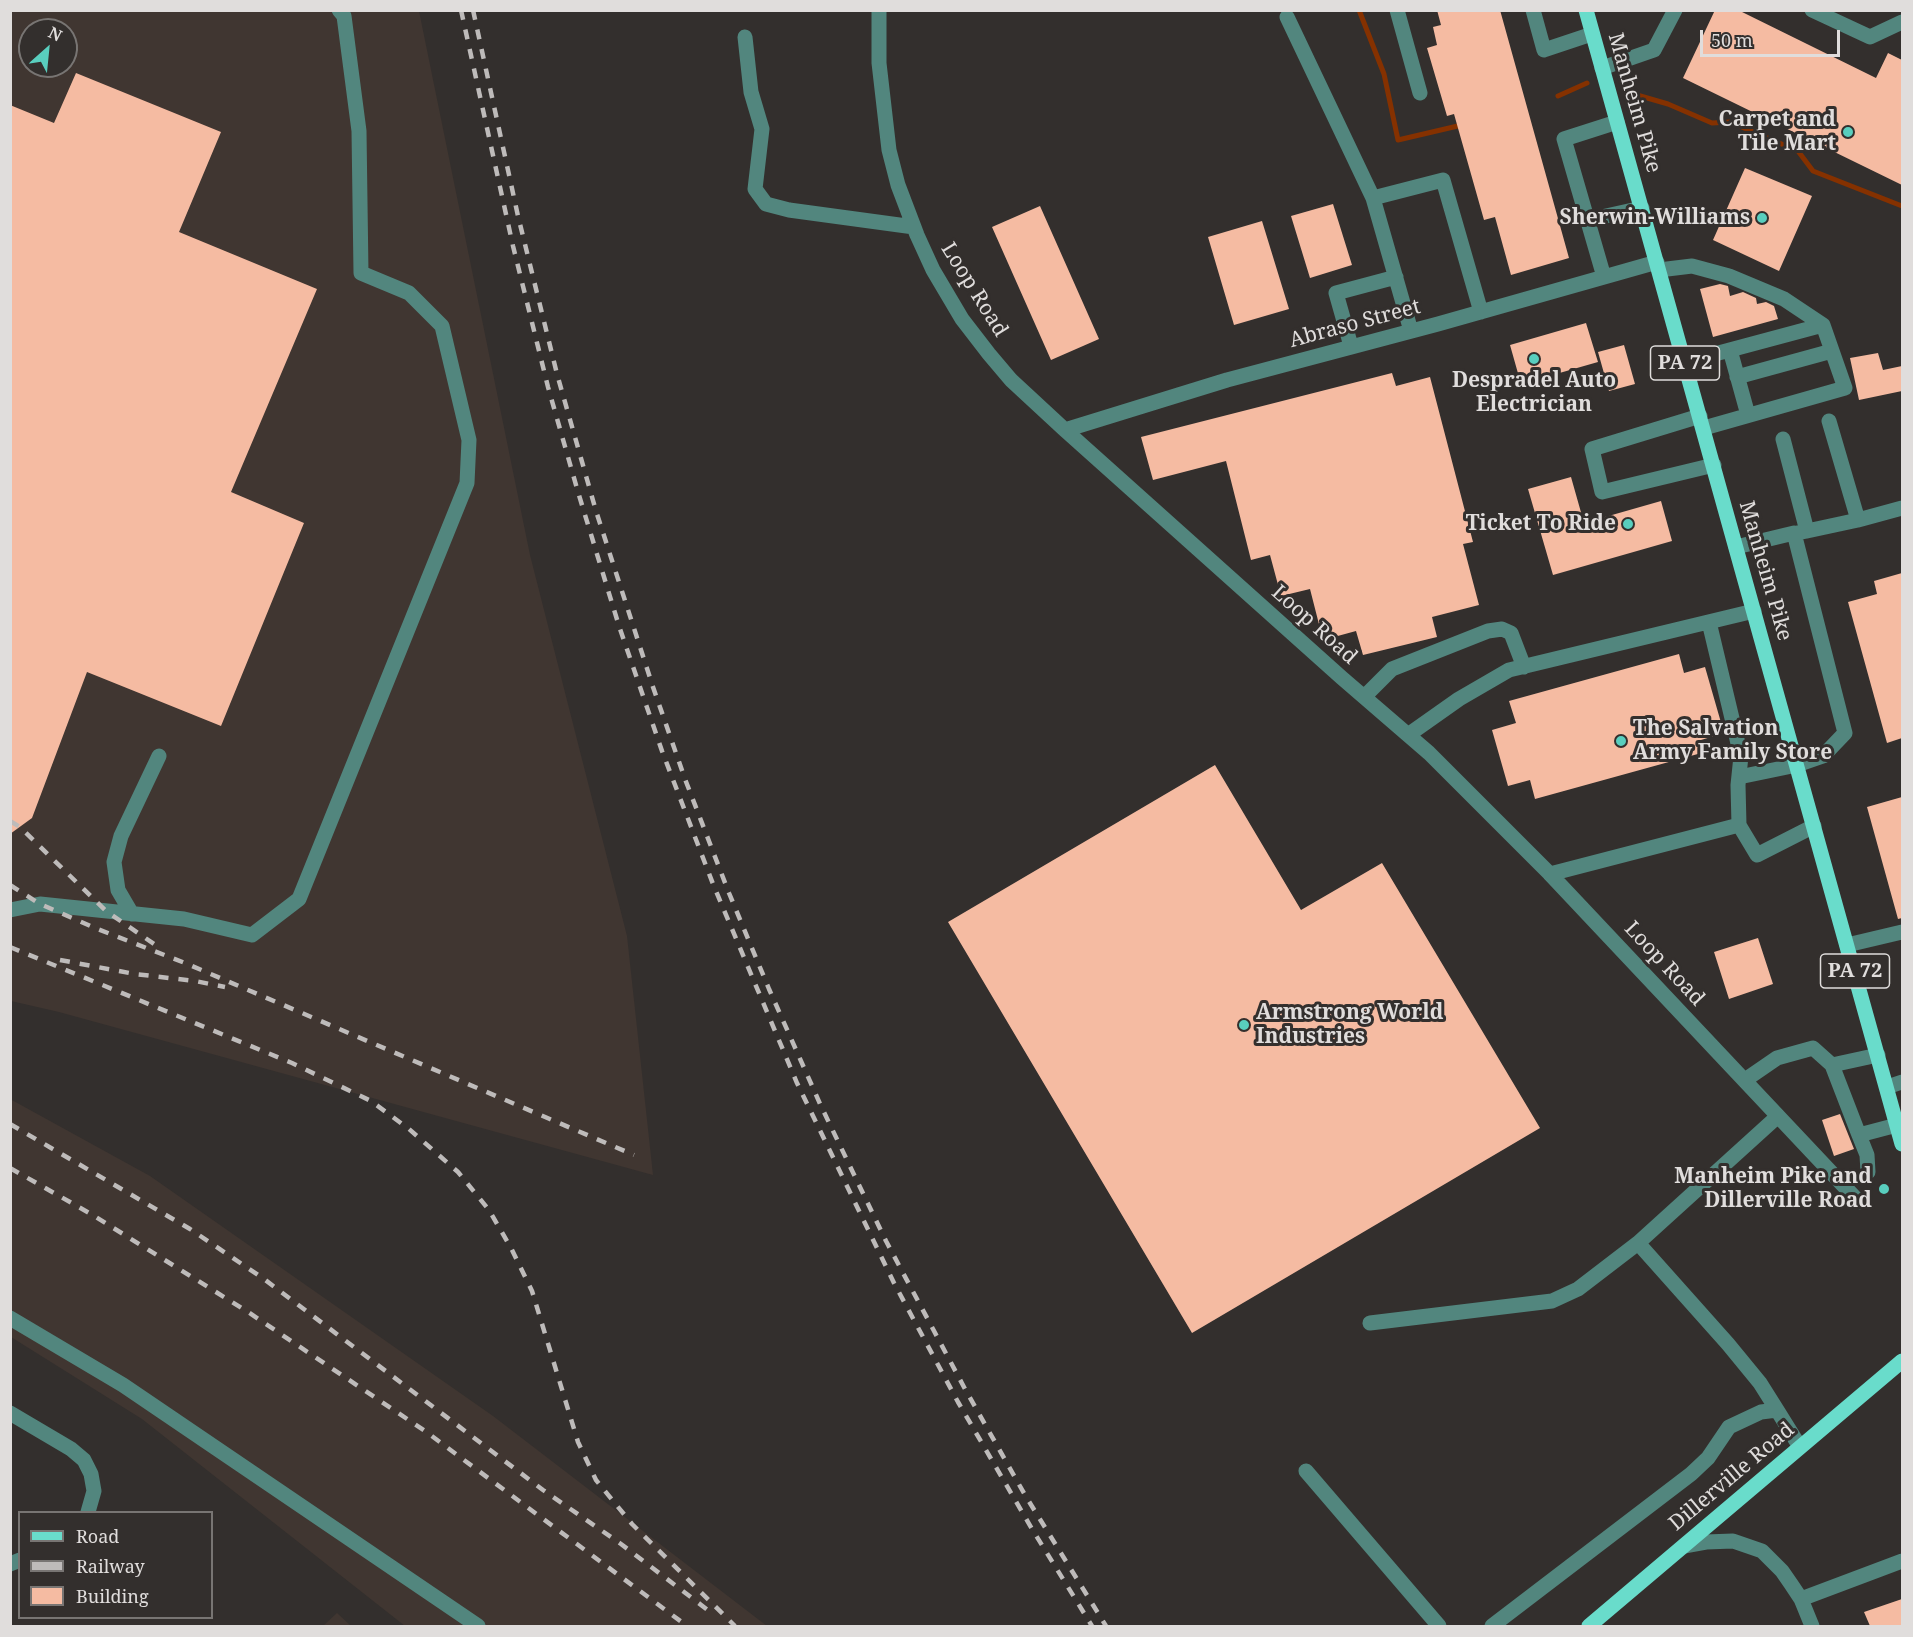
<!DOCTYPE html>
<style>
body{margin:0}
#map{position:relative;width:1913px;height:1637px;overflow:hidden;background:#332f2d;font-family:"Noto Serif",serif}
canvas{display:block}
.frame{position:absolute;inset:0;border:12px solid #e0dddc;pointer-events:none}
.legend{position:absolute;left:18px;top:1511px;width:195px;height:108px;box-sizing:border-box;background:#332f2d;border:2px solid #787573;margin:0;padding:8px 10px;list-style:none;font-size:18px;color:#e0dddc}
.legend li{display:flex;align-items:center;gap:12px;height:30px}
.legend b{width:30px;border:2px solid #787573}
.north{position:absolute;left:18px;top:18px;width:60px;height:60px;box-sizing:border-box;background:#332f2d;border:2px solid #787573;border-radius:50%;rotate:27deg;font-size:16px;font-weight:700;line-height:24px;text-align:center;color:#e0dddc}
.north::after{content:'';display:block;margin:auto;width:21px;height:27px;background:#59cebe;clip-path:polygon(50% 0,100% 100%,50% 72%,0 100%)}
.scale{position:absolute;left:1700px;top:30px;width:140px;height:27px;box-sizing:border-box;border:3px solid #e0dddc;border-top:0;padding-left:8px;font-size:18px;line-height:21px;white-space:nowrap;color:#e0dddc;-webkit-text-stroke:4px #332f2d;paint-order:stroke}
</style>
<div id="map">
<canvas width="1913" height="1637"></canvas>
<div class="frame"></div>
<ul class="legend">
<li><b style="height:8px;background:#69dccb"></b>Road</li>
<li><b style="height:8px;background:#bebbba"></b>Railway</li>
<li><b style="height:16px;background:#f5bba2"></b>Building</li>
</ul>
<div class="north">N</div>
<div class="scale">50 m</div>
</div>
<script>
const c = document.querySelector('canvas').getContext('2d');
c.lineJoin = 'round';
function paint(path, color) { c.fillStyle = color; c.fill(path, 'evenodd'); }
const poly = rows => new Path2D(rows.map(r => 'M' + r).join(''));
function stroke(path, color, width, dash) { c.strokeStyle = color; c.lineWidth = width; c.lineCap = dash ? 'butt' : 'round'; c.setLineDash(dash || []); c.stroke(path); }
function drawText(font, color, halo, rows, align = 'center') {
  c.font = font + ' "Noto Serif",serif'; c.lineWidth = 6; c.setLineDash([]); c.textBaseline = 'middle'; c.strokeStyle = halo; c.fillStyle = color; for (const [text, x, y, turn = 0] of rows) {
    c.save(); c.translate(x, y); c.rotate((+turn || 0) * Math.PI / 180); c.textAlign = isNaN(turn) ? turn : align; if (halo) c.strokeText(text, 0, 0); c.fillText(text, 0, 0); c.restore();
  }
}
paint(poly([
 [11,11,419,11,530,555,627,936,653,1175,59,1012,11,1001],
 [30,30,66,30,66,66,30,66],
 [10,1099,150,1176,493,1416,767,1626,405,1626,142,1419,11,1337],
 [337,1613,351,1626,323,1626]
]), '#403631');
stroke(poly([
 [1359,10,1384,74,1398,140,1462,125],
 [1630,93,1668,104,1712,123,1730,122,1798,151,1813,171,1902,206],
 [1558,96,1587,83]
]), '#853100', 5);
paint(poly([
 [1437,10,1500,10,1569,258,1511,275,1495,217,1484,220,1454,114,1447,116,1427,48,1437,45,1433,27,1441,25],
 [1715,10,1738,10,1876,78,1888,53,1902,60,1902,185,1683,78],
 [76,73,221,132,179,232,317,289,231,492,304,523,221,726,87,672,32,818,10,834,10,105,54,123],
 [1745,168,1812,196,1779,271,1713,240],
 [1333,204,1352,265,1310,278,1291,216],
 [1040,206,1099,339,1051,360,992,227],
 [1262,221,1289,309,1234,325,1208,237],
 [1720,284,1728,286,1730,296,1743,292,1756,298,1757,304,1766,302,1774,306,1778,319,1713,337,1700,289],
 [1586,323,1598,362,1521,384,1510,345],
 [1624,345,1635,384,1609,391,1598,352],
 [1878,353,1883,370,1902,366,1902,391,1859,400,1850,358],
 [1392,373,1396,386,1430,377,1473,542,1463,544,1479,605,1432,617,1437,637,1363,655,1356,631,1323,640,1310,589,1281,596,1270,555,1251,560,1226,461,1153,480,1141,437],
 [1571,477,1584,523,1661,501,1672,541,1553,575,1528,489],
 [1902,573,1902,738,1887,743,1848,602,1877,594,1874,581],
 [1679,654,1684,673,1705,667,1724,733,1701,740,1705,752,1535,799,1530,780,1508,786,1492,730,1516,723,1509,701],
 [1215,765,1301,910,1382,863,1540,1128,1192,1333,948,922],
 [1902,797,1902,918,1898,919,1867,807],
 [1758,938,1773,984,1729,999,1714,952],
 [1840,1114,1854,1149,1834,1156,1822,1120],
 [1902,1599,1902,1626,1870,1626,1864,1612]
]), '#f5bba2');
stroke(poly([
 [879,10,879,63,889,150,898,185,917,235,933,270,962,319,989,354,1011,380,1065,430,1342,678,1429,753,1550,874,1859,1202],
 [1397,10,1420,93],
 [1533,10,1544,50,1592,34],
 [1812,10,1870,37,1902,22],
 [1287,17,1373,198,1411,331],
 [745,37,751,92,762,129,755,189,766,204,789,210,914,227],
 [1602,68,1654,50,1675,10],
 [1373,198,1443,180,1481,312],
 [1588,220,1642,208],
 [1659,270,1692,266,1729,276,1784,299,1823,325],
 [1604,277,1564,139,1617,122],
 [1351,346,1336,293,1396,277],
 [1730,350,1748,415],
 [1685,362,1823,325,1845,388,1704,428],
 [1737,377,1832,351],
 [1700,416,1592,449,1602,492,1714,465],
 [1065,430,1227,380,1438,324,1657,262],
 [1783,439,1807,531,1797,533],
 [1858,520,1902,508],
 [1807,531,1858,520,1829,421],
 [1736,547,1794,533,1845,733,1823,756,1797,765,1739,777],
 [1709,622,1741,756,1738,785,1739,825,1757,855,1814,826],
 [1364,697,1392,669,1488,631,1502,629,1511,633,1524,667],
 [1408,735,1459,699,1509,670,1754,611],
 [1550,874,1739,825],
 [10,910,40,904,184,919,252,935,299,899,467,483,469,440,442,326,409,293,361,273,359,131,344,16,339,10],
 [132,914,118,890,114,862,121,836,159,756],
 [1847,945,1902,932],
 [1832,1065,1878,1055],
 [1745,1080,1777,1058,1813,1048,1832,1065,1859,1135,1897,1125],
 [1887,1087,1902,1082],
 [1859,1135,1867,1155,1868,1172],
 [10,1318,123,1385,478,1626],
 [1370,1323,1552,1301,1578,1289,1638,1243],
 [1777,1410,1760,1383,1728,1344,1638,1243,1778,1116],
 [10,1413,71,1449,84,1460,91,1474,94,1491,88,1512],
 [1306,1471,1439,1626],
 [1684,1546,1706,1542,1733,1541,1762,1551,1782,1571,1791,1584,1801,1599,1812,1626],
 [10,1564,20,1560],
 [1801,1599,1902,1561],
 [1492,1626,1691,1474,1708,1458,1729,1427,1761,1412,1777,1410,1800,1447]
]), '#52867e', 15);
stroke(poly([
 [1586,10,1902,1144],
 [1589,1626,1902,1361]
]), '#69dccb', 15);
stroke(poly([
 [461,10,513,246,548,387,578,492,619,626,662,751,713,884,797,1083,894,1283,958,1402,1032,1529,1092,1626],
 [473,10,518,216,557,374,596,511,653,687,685,779,729,893,769,989,821,1106,886,1241,965,1389,1025,1495,1106,1626],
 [10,821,20,827,106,911,154,944],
 [10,885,40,904,95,928,185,963,634,1155],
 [10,947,292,1063,371,1101,409,1129,458,1172,489,1210,511,1248,532,1291,578,1442,596,1480,632,1524,735,1626],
 [60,960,135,974,195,981,225,987],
 [10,1124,190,1229,264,1279,543,1490,621,1544,713,1614],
 [10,1168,91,1214,248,1312,425,1431,687,1626]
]), '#bebbba', 4.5, [10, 10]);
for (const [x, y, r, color] of [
 [1848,132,6,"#59cebe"],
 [1762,218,6,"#59cebe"],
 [1534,359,6,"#59cebe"],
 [1628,524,6,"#59cebe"],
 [1621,741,6,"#59cebe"],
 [1244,1025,6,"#59cebe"],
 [1884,1189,6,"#59cebe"]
]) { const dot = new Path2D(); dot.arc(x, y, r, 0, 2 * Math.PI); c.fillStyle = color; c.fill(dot); stroke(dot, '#332f2d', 2); }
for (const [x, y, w] of [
 [1685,363,69],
 [1855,971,69]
]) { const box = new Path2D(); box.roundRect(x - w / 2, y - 17, w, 34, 4.5); c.fillStyle = '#332f2d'; c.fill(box); stroke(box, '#e0dddc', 1.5); }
drawText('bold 20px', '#e0dddc', null, [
 ["PA 72",1685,363],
 ["PA 72",1855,971]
]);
drawText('21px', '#e0dddc', '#332f2d', [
 ["Manheim Pike",1634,103,74],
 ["Loop Road",974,290,58],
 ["Abraso Street",1355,324,-15],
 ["Manheim Pike",1765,571,74],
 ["Loop Road",1314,625,42],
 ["Loop Road",1664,964,47],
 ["Dillerville Road",1732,1477,-40]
]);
drawText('bold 21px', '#e0dddc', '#332f2d', [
 ["Carpet and",1836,120],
 ["Tile Mart",1836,144],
 ["Sherwin-Williams",1750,218],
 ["Despradel Auto",1534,381,"center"],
 ["Electrician",1534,405,"center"],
 ["Ticket To Ride",1616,524],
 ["The Salvation",1633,729,"left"],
 ["Army Family Store",1633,753,"left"],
 ["Armstrong World",1256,1013,"left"],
 ["Industries",1256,1037,"left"],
 ["Manheim Pike and",1872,1177],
 ["Dillerville Road",1872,1201]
], 'right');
</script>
